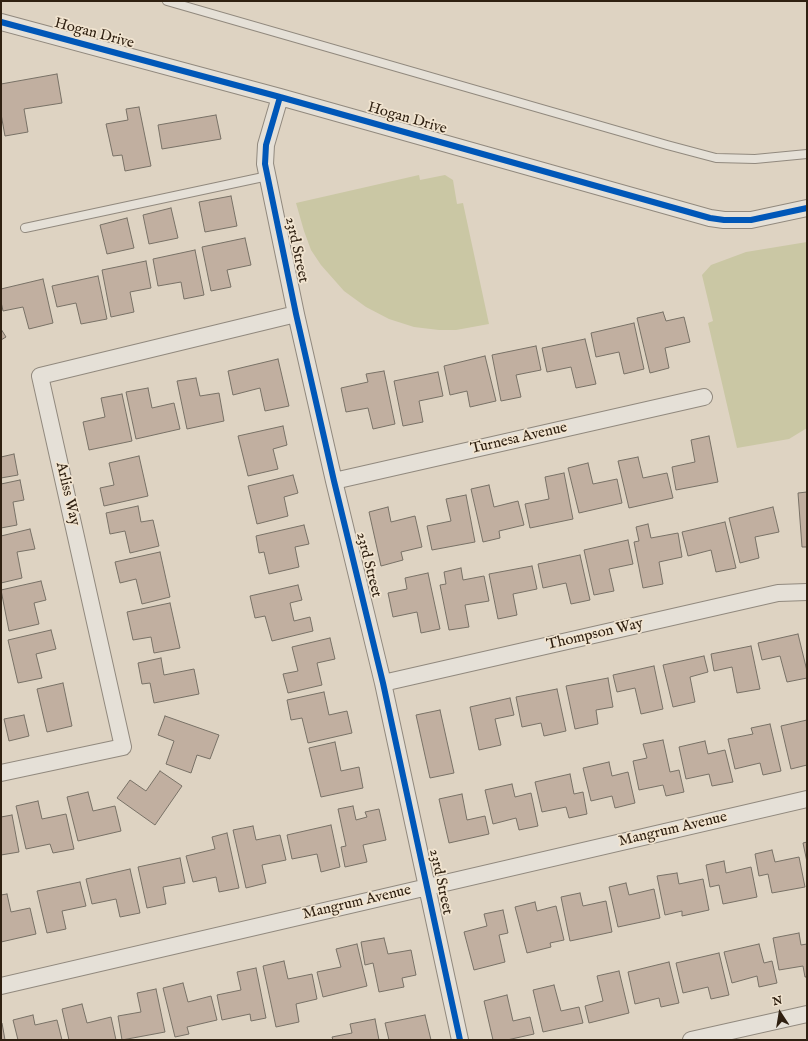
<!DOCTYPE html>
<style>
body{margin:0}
#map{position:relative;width:808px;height:1041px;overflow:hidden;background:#ded3c2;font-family:"IM FELL English",serif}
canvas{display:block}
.frame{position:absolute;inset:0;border:2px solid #2f2011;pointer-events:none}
.north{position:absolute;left:760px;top:993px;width:40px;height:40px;-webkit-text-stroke:3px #f1e4d0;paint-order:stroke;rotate:348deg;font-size:11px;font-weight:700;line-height:16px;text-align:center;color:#2f2011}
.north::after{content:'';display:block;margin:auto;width:14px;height:18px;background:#2f2011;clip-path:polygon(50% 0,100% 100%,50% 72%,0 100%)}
</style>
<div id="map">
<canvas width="808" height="1041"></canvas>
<div class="frame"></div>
<div class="north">N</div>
</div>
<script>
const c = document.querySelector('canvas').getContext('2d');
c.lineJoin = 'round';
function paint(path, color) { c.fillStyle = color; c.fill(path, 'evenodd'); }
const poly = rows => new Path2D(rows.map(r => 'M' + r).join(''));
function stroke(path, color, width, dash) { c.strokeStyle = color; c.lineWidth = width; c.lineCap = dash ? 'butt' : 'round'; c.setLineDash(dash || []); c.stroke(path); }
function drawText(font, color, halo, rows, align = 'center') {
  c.font = font + ' "IM FELL English",serif'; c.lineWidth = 3.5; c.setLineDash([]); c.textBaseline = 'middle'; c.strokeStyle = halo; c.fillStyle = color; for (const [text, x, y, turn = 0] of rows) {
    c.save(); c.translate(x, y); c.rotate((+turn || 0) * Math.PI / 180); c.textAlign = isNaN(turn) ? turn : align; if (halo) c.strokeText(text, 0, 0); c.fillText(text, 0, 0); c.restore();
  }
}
paint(poly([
 [419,175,420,180,445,175,453,180,457,204,463,203,489,324,456,330,439,330,414,327,389,319,366,307,344,291,321,265,311,250,304,231,296,203],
 [807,242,807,428,789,439,737,448,708,323,713,321,702,275,711,265,746,252]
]), '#cac7a4');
const building = poly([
 [57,74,62,103,24,109,28,132,5,136,1,114,1,84,57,74],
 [139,107,151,166,125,171,122,155,113,156,106,124,128,120,126,109,139,107],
 [216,115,221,139,162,149,158,125,216,115],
 [231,196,237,226,205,232,199,202,231,196],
 [171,208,178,238,149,244,143,215,171,208],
 [127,218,134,248,107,254,100,225,127,218],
 [245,238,251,265,227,270,231,287,211,291,202,247,245,238],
 [195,250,204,295,184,299,181,282,158,286,153,259,195,250],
 [146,261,151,288,130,292,134,312,111,317,102,270,146,261],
 [98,276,107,319,81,324,76,303,57,307,52,286,98,276],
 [43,279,53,323,29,329,23,307,3,311,1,302,1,289,43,279],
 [663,312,666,321,684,317,690,342,665,348,669,368,650,373,637,318,663,312],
 [634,323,644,369,624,374,619,352,596,357,591,333,634,323],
 [1,329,6,337,1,340,1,329],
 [585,339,596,384,576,388,571,367,547,372,542,348,585,339],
 [536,346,541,370,516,375,521,397,501,401,492,355,536,346],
 [485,356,496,401,470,407,467,391,450,395,444,366,485,356],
 [278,359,289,406,265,411,260,388,233,395,228,371,278,359],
 [384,371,395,424,373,429,368,408,346,412,341,388,368,382,366,374,384,371],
 [438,372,443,396,419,401,423,422,403,426,394,381,438,372],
 [196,378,200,396,219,393,224,421,187,429,177,381,196,378],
 [148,388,152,408,174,403,180,429,136,439,126,392,148,388],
 [122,394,132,441,89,450,83,422,105,417,101,398,122,394],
 [283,426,287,445,273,449,278,469,248,476,238,436,283,426],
 [709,436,718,482,676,490,672,467,695,462,691,440,709,436],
 [14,454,18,475,1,478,1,457,14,454],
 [139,456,148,496,104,506,100,488,114,485,109,463,139,456],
 [638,457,643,478,667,473,673,498,629,508,618,461,638,457],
 [588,463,593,484,617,479,622,503,579,513,568,468,588,463],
 [564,473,573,519,530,528,525,504,549,499,545,477,564,473],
 [293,475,298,493,284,497,288,516,257,524,248,486,293,475],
 [20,480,24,500,13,502,17,525,1,528,1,484,20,480],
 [489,485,494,507,518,501,524,525,499,531,500,538,483,542,471,489,489,485],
 [807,492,807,547,802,547,798,493,807,492],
 [466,495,475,542,432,550,427,526,451,521,446,499,466,495],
 [138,506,141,522,153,520,159,546,130,553,125,531,110,534,106,513,138,506],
 [388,507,391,522,415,516,422,547,401,552,403,560,381,566,369,512,388,507],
 [773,507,779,532,755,537,759,558,740,563,729,518,773,507],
 [725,522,736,568,716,572,711,550,688,556,682,532,725,522],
 [648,524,651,538,678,533,682,557,659,562,663,584,643,588,634,542,639,541,636,527,648,524],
 [304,525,309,544,295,547,299,567,269,574,264,552,259,553,256,536,304,525],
 [30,529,35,549,17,552,22,578,1,583,1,536,30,529],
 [628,540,633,564,609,569,614,591,594,595,584,550,628,540],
 [160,552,170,597,142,604,136,579,120,583,115,562,160,552],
 [580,555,590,600,571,604,566,583,543,588,538,564,580,555],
 [532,566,537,589,513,594,517,615,498,619,489,574,532,566],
 [461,568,463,580,484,576,489,601,465,605,469,627,449,630,440,585,446,584,444,572,461,568],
 [428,573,440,629,421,633,417,612,393,617,388,593,407,589,405,578,428,573],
 [41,581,46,600,34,603,39,624,9,631,1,590,41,581],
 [298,585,302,600,290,603,294,621,310,617,313,631,272,641,265,616,255,618,250,596,298,585],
 [170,603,180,648,154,653,151,637,133,640,127,612,170,603],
 [51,630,56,649,36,654,42,678,18,683,8,640,51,630],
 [798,634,807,671,807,678,787,682,780,656,762,660,758,643,798,634],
 [330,638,335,659,317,663,322,685,288,693,283,674,298,671,292,647,330,638],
 [751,646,760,689,737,693,732,667,714,671,711,654,751,646],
 [704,656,708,672,690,677,695,702,673,707,663,665,704,656],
 [161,658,164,675,194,669,199,694,154,703,150,683,142,684,138,663,161,658],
 [654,666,663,709,641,714,635,688,617,692,613,675,654,666],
 [608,678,613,707,596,710,598,724,575,729,566,686,608,678],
 [63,683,72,726,47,732,37,689,63,683],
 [557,689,566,731,544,736,541,723,522,727,516,697,557,689],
 [324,692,329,715,347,711,352,733,308,743,302,718,291,720,287,700,324,692],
 [510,698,514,715,495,719,501,745,479,750,470,707,510,698],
 [440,710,454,773,430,778,416,715,440,710],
 [24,715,29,736,9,741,4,719,24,715],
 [165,716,219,735,210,759,197,755,191,773,166,764,174,741,158,735,165,716],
 [807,720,807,765,791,769,781,726,807,720],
 [770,724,781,771,763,775,760,763,735,769,728,739,753,734,751,728,770,724],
 [663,740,670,772,679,770,684,792,666,796,663,785,639,790,633,761,647,758,643,744,663,740],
 [705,741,708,754,725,750,733,782,712,786,709,774,686,779,679,747,705,741],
 [335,742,341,771,359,767,363,788,321,797,309,748,335,742],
 [609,762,612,776,628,772,635,803,615,808,612,796,591,801,583,768,609,762],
 [160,771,182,786,155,825,117,798,130,780,146,791,160,771],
 [570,774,574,794,583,792,587,814,569,818,566,807,542,812,535,782,570,774],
 [512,784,515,797,531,793,538,826,519,830,516,818,493,824,485,790,512,784],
 [88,792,93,811,115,806,121,831,78,841,67,797,88,792],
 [462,794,467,820,485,816,489,834,449,843,439,799,462,794],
 [38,801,42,819,66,814,74,849,53,853,50,844,26,849,16,806,38,801],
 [353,806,356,820,367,817,365,812,379,809,386,840,363,845,367,862,345,867,341,847,346,846,338,809,353,806],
 [12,815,19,852,1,855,1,817,12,815],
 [331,825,340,867,321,872,317,854,292,859,287,835,331,825],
 [253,826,256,840,280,835,286,860,262,865,266,883,246,888,233,830,253,826],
 [227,833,239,888,219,892,216,877,193,882,186,856,215,849,212,837,227,833],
 [807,842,807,862,803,843,807,842],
 [772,850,775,862,799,857,805,887,772,893,768,874,759,876,755,854,772,850],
 [180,858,185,883,163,887,166,904,147,908,138,867,180,858],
 [724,861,726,873,751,867,757,897,723,904,719,885,710,887,706,865,724,861],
 [130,869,140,913,120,917,116,899,92,904,86,879,130,869],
 [677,873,679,884,703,879,709,910,682,916,682,911,665,915,657,876,677,873],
 [80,882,86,906,62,911,66,929,47,933,37,891,80,882],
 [626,883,629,895,654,889,660,918,618,927,609,887,626,883],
 [580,893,583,906,606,901,612,932,570,941,561,897,580,893],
 [7,894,11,912,30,908,36,934,1,942,1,895,7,894],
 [535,902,537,911,556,906,564,940,550,943,551,947,527,953,515,907,535,902],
 [503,910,508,933,499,935,505,962,474,970,464,932,487,926,484,914,503,910],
 [799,933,801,945,807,944,807,977,805,977,803,966,779,970,773,938,799,933],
 [384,938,388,954,411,950,416,975,402,978,404,987,379,992,373,963,365,965,361,942,384,938],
 [357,944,367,986,323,997,317,972,341,967,336,949,357,944],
 [759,944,764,963,772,961,777,983,759,987,757,976,732,983,724,952,759,944],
 [719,953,729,995,711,999,708,987,683,993,676,963,719,953],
 [284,961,288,979,312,974,317,999,296,1004,299,1022,276,1027,263,966,284,961],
 [669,962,679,1003,661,1007,659,998,635,1004,628,972,669,962],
 [256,968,266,1018,251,1021,250,1014,222,1020,217,995,241,990,237,972,256,968],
 [619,971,629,1013,589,1023,585,1006,603,1001,597,976,619,971],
 [183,983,188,1002,211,996,217,1020,187,1027,189,1034,175,1037,163,988,183,983],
 [554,985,561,1011,579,1007,583,1023,543,1032,533,990,554,985],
 [156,989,165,1032,122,1040,118,1016,141,1012,137,993,156,989],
 [507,995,513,1021,530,1017,534,1034,507,1040,493,1040,484,1001,507,995],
 [82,1004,87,1023,111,1017,116,1040,69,1040,62,1009,82,1004],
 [33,1015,35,1025,57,1020,62,1040,18,1040,13,1020,33,1015],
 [425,1015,431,1040,389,1040,385,1023,425,1015],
 [375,1019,379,1040,333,1040,332,1037,352,1033,350,1024,375,1019],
 [1,1023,2,1023,5,1040,1,1040,1,1023]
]);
paint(building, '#c1afa0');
stroke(building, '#787166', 1);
const lane = poly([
 [167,1,667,145,716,158,755,159,807,154],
 [25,228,268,176]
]);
const street = poly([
 [1,22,280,97,710,218,724,220,751,220,807,208],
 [280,97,266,145,265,164,296,314,334,481,383,683,460,1040],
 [334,481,704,397],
 [383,683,778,593,807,592],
 [1,773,123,747,40,376,296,314],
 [1,986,807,799],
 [691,1040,807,1014]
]);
stroke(lane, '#91897e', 10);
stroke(street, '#91897e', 18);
stroke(lane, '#e5e0d7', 8);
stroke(street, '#e5e0d7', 16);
stroke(poly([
 [1,22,280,97,710,218,724,220,751,220,807,208],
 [280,97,266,145,265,164,296,314,334,481,383,683,460,1040]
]), '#0057b8', 6);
drawText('15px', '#2f2011', '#f1e4d0', [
 ["Hogan Drive",94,34,15],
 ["Hogan Drive",407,119,16],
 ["23rd Street",296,250,78],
 ["Turnesa Avenue",519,439,-13],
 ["Arliss Way",67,494,77],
 ["23rd Street",368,565,76],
 ["Thompson Way",595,635,-13],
 ["Mangrum Avenue",673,830,-13],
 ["23rd Street",440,882,78],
 ["Mangrum Avenue",357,903,-13]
]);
</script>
